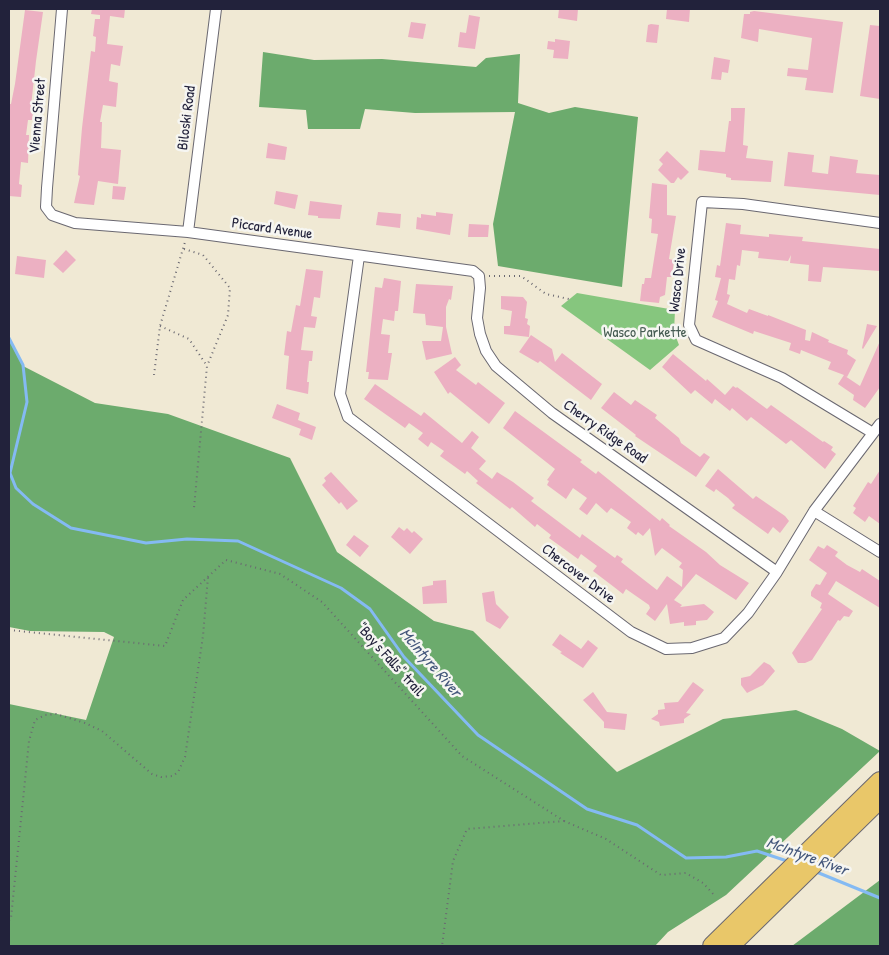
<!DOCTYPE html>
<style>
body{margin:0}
#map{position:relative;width:889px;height:955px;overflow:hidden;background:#f0e9d4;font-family:"Patrick Hand",sans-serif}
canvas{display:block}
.frame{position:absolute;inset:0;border:10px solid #22223b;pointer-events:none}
</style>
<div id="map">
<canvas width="889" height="955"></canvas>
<div class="frame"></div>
</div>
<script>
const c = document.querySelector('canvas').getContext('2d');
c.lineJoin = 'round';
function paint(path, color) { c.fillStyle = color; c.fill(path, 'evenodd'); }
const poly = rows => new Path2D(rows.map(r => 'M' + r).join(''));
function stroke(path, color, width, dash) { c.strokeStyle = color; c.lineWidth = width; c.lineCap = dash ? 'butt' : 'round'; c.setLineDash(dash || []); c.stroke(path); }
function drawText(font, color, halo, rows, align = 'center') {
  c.font = font + ' "Patrick Hand",sans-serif'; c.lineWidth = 5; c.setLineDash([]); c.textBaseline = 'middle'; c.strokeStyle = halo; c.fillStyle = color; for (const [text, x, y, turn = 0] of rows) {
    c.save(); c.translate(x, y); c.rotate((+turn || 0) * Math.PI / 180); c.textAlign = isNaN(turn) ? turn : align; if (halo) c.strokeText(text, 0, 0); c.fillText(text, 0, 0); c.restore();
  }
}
paint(poly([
 [577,293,675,310,674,332,679,345,650,370,561,306]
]), '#86c67e');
paint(poly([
 [263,52,314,60,382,59,476,67,486,58,520,54,518,103,549,113,575,107,638,117,622,287,498,266,493,224,515,112,415,113,365,109,360,129,308,129,306,110,259,107],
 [9,338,23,366,95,403,168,414,290,458,337,552,434,621,473,631,617,772,723,719,796,710,842,729,880,751,726,895,668,932,655,946,9,946,9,704,86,720,114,637,104,632,30,631,9,627],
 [880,880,880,946,792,946]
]), '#6cab6d');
stroke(poly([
 [9,338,23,365,27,402,10,473,16,488,33,504,71,528,146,543,187,539,238,541,341,588,370,609,404,657,478,735,587,809,637,825,686,858,726,857,757,851,790,862],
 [814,871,880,898]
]), '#84baf3', 3);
paint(poly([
 [92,9,125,9,124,18,110,16,107,44,123,46,120,66,111,64,109,81,118,83,116,107,103,105,100,122,102,122,101,148,121,150,118,184,98,181,94,205,74,203,80,176,78,175,82,128,91,51,95,52,96,37,93,36,95,19,100,19,100,15,91,14],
 [559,9,578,9,577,21,558,18],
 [667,9,690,9,689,22,666,19],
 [25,10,43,12,36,61,31,106,34,107,32,120,28,120,26,135,29,135,28,163,21,162,19,184,22,185,21,197,9,196,9,104,11,104,15,84],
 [754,11,843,22,833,93,805,90,807,78,787,76,788,68,808,70,812,38,759,29,758,42,741,38,744,14,750,14,750,12],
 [469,15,480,17,475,49,458,47,460,32,466,33],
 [411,22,426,24,423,39,408,37],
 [651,24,659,25,657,43,646,42,648,25],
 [870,25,880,26,880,99,860,96],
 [555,39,570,41,568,59,553,58,554,50,547,49,548,41,555,42],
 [714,57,730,60,728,73,722,72,721,80,711,79],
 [731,108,745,108,743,145,748,146,746,158,773,161,771,182,731,180,731,178,726,177,726,174,698,170,700,150,725,152,729,121,731,121],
 [268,143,287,147,285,160,266,158],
 [667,151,689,172,681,180,678,177,674,183,671,183,658,170,663,164,659,160],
 [788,152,814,155,812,172,828,174,830,156,858,160,856,173,880,175,880,195,784,186],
 [652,183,667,185,667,215,676,216,669,259,674,260,672,277,667,277,665,295,660,297,659,303,640,301,642,284,644,284,645,278,651,278,658,234,651,233,652,219,649,218],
 [113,186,126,187,124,200,112,199],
 [276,191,298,195,295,209,274,204],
 [310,201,342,205,340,219,318,218,318,216,308,215],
 [378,212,401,214,400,228,376,225],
 [436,212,453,214,450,235,416,229,417,217,421,218,421,214,436,216],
 [726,223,741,225,740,234,769,237,769,234,790,236,803,237,802,241,880,249,880,271,823,267,821,282,808,281,809,265,790,263,791,255,788,261,758,258,759,252,742,250,740,266,737,265,735,280,729,279,727,294,730,295,727,304,747,313,749,309,768,316,768,315,806,330,805,340,810,341,812,332,829,340,828,342,848,350,847,354,856,360,847,377,845,376,860,386,880,341,880,387,865,408,853,400,854,395,838,384,844,375,828,369,831,362,801,350,800,354,789,350,791,343,754,331,753,334,712,317,718,301,715,300,721,278,715,277,717,265,720,266],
 [469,224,489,225,488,237,468,237],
 [66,250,76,260,63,273,53,264],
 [17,256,46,260,44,278,15,274],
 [306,269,323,271,320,298,314,297,311,316,317,317,315,328,304,327,301,350,313,351,312,361,309,361,307,382,309,382,308,394,286,389,289,356,284,355,287,331,291,332,296,305,300,306],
 [384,278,401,281,398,311,395,311,394,321,383,319,381,334,390,335,388,353,392,353,388,380,368,379,369,372,366,372,375,287,382,288],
 [416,284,453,286,451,300,449,299,446,307,446,327,452,354,426,360,422,341,441,341,443,327,426,325,425,314,413,313],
 [501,296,523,297,527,302,525,318,528,319,527,324,530,326,529,337,504,334,504,326,510,326,512,311,501,309],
 [867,324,877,326,863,349,862,348],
 [531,335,552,349,555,362,562,353,602,384,591,400,540,361,538,363,519,352],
 [673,354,706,381,707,379,725,395,733,386,736,388,737,387,767,409,771,405,823,442,824,441,833,447,831,450,836,454,825,469,791,440,786,444,751,417,747,421,732,408,730,411,715,399,712,404,695,390,691,394,662,367],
 [455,357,461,365,456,370,476,385,478,382,505,403,489,424,450,392,448,394,434,372],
 [375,384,421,416,424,412,462,443,472,431,479,437,471,448,486,461,479,469,492,479,497,472,513,482,534,498,531,501,580,538,582,534,615,558,617,555,623,559,621,562,657,590,667,576,682,587,683,570,679,567,682,563,662,548,655,556,650,528,643,536,638,532,636,535,627,528,631,522,611,508,607,513,596,503,587,515,579,509,587,498,573,488,566,499,547,485,549,481,547,480,555,469,503,428,515,411,582,460,580,462,596,474,598,471,660,521,662,518,670,525,669,526,706,552,720,565,749,583,736,600,696,574,674,600,682,605,680,607,704,604,714,612,707,620,696,621,696,625,684,626,684,622,670,624,667,604,655,621,646,614,650,608,649,605,626,589,623,594,614,587,593,571,597,566,581,554,578,559,549,538,551,535,537,524,535,527,512,507,510,509,476,483,478,481,467,471,465,474,440,456,444,451,431,442,428,447,418,439,423,433,409,423,405,428,364,399],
 [614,392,631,405,635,400,657,415,655,418,679,438,681,443,700,457,704,453,710,457,696,477,635,436,636,435,601,408],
 [277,404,300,413,298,420,316,427,312,440,299,435,301,429,272,418],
 [718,469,753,499,756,496,785,516,789,521,780,533,773,527,768,534,732,508,735,505,728,498,716,489,714,492,705,486],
 [880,470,880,524,869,516,865,522,853,513,856,508,853,506,868,482,871,484],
 [331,472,358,501,347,510,341,502,339,504,322,485,326,481,324,478],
 [399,527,404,531,407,528,412,533,414,531,423,539,410,554,391,537],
 [354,535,369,546,360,557,346,545],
 [827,545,838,552,835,556,847,565,860,572,862,569,880,581,880,608,836,581,828,594,853,611,849,617,844,616,840,621,838,620,812,660,805,663,798,663,792,653,822,609,820,608,822,603,811,596,811,592,816,584,820,585,827,573,809,560,818,546,824,549],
 [446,580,447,603,423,604,422,587,433,585,433,581],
 [494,591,496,604,509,617,500,629,486,621,482,593],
 [560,634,581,649,588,640,598,648,583,668,560,653,562,652,552,645],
 [764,662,770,665,775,671,763,685,747,693,741,685,741,678,750,676],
 [693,682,704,690,686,713,691,714,684,719,684,723,660,726,659,722,651,719,658,714,658,710,665,709,664,703,678,702],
 [593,692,607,712,627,714,625,730,604,728,604,722,583,700]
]), '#ecb0c2');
const street = poly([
 [62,9,47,188,46,207,52,215,75,223,188,232,473,271,479,276,480,288,477,318,480,334,486,351,496,366,552,413,777,572],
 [188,232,216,9],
 [359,256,340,394,348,417,631,632,666,649,692,648,724,638,748,613,777,572,814,511,880,424],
 [873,433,782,378,696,340,689,325,702,202,743,204,880,223],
 [814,511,880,552]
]);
const highway = poly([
 [712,946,880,781],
 [730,946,880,799]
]);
stroke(street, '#6a6871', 12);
stroke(highway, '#6a6871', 20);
stroke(poly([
 [184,249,203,255,230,288,228,315,207,366],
 [489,276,521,276,546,294,569,299],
 [160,326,189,339,207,366,194,508],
 [154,375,160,326,185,242],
 [9,630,165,646,183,600,226,560,280,574,322,602,462,756,564,821,467,829,453,861,442,946],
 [564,821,606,839,661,875,686,873,703,883,715,896],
 [9,921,11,918,29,741,35,720,45,715,56,714,85,723,102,731,152,774,161,777,173,776,178,772,185,757,203,636,208,577]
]), '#6a6871', 2, [1, 4]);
stroke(street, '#fff', 10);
stroke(highway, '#e9c769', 18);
drawText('15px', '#22223b', '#f6f6f2', [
 ["Vienna Street",38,116,-85],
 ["Biloski Road",187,118,-83],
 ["Piccard Avenue",272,229,8],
 ["Wasco Drive",678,280,-84],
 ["Cherry Ridge Road",605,432,35],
 ["Chercover Drive",578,574,37],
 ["\"Boy's Falls\" trail",390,660,48]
]);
drawText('15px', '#455b52', '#f6f6f2', [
 ["Wasco Parkette",645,333]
]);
drawText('italic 16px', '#44577b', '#f6f6f2', [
 ["McIntyre River",430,663,49],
 ["McIntyre River",807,857,20]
]);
</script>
